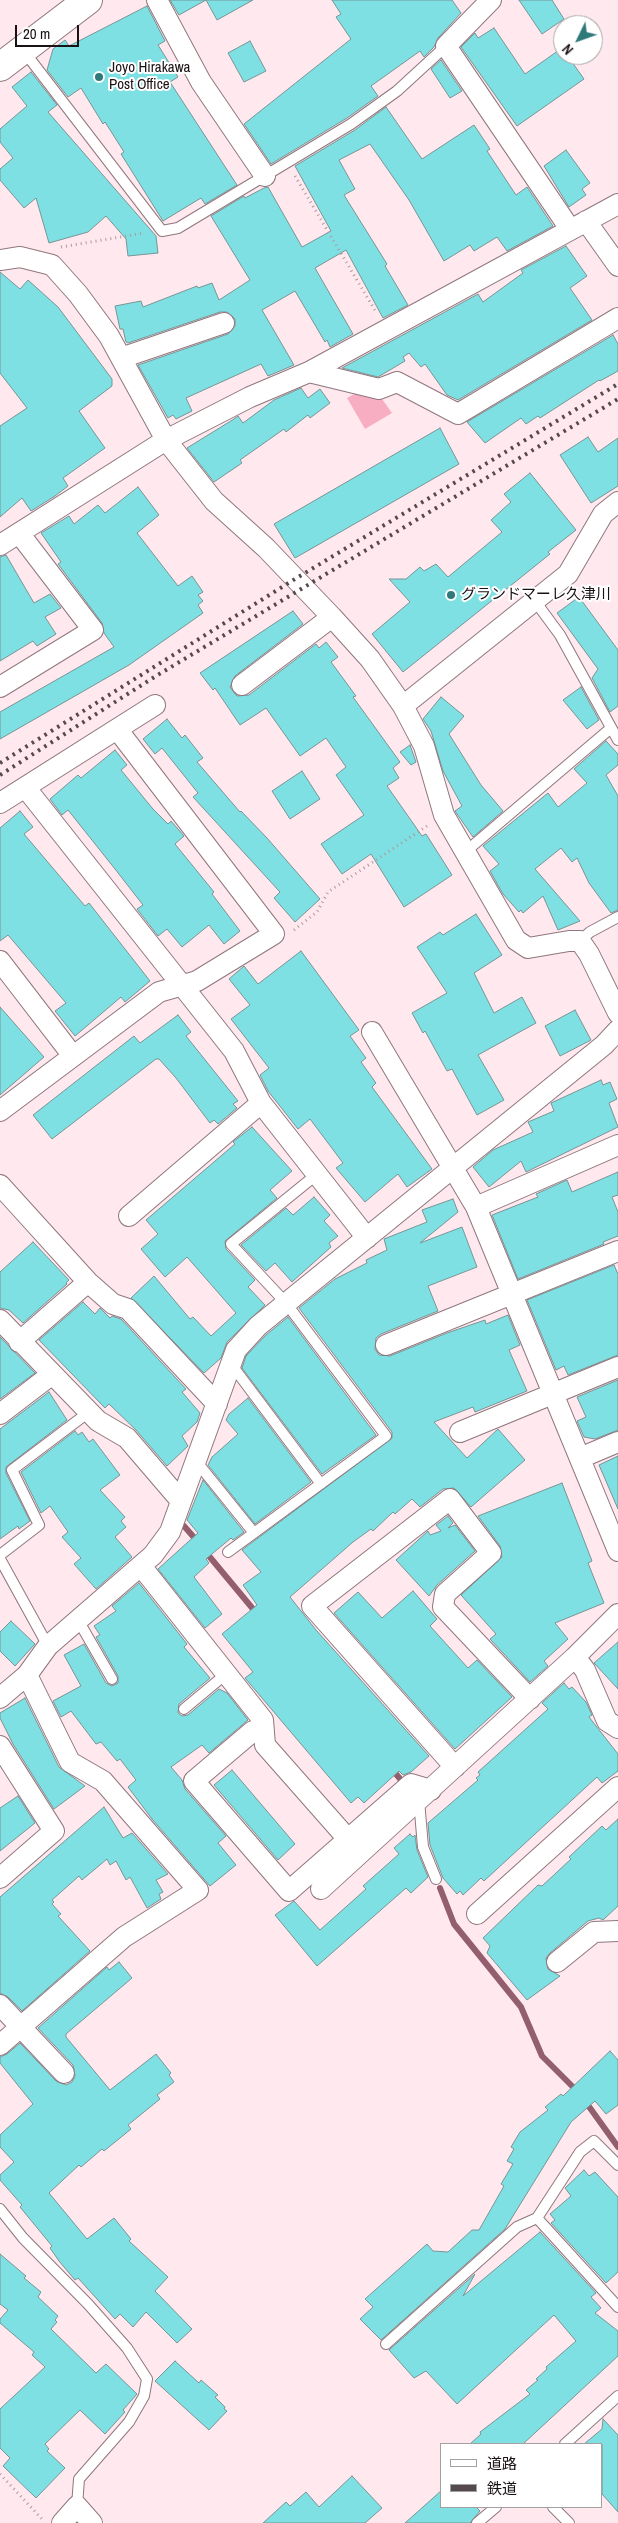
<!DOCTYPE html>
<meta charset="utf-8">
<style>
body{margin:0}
#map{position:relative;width:618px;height:2523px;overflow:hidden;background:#ffe9ee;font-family:"Archivo Narrow","Noto Sans JP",sans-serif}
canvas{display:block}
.legend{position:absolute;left:440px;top:2443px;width:162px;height:65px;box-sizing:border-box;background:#fff;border:1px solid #a3a0a1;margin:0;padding:6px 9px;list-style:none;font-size:15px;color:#1a1114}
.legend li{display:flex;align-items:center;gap:10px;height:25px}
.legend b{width:25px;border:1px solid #a3a0a1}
.north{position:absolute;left:553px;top:15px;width:50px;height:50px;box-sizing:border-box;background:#fff;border:1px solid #a3a0a1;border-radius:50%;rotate:228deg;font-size:14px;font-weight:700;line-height:20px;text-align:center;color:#1a1114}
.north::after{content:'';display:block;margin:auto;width:18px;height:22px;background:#2f797b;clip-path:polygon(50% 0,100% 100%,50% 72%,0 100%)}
.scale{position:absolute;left:15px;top:25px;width:64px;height:22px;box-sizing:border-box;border:2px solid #1a1114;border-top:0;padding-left:6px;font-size:15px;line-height:18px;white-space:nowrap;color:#1a1114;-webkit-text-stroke:4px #fff;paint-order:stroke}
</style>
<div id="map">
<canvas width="618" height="2523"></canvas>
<ul class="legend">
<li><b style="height:6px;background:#fff"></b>道路</li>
<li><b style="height:6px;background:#56494d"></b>鉄道</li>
</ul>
<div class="north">N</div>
<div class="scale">20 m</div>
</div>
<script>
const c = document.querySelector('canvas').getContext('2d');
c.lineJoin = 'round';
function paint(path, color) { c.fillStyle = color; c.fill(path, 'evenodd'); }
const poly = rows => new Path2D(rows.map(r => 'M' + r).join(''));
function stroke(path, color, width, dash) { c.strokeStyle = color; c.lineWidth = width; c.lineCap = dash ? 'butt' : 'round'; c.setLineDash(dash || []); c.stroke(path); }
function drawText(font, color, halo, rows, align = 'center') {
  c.font = font + ' "Archivo Narrow","Noto Sans JP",sans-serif'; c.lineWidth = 4; c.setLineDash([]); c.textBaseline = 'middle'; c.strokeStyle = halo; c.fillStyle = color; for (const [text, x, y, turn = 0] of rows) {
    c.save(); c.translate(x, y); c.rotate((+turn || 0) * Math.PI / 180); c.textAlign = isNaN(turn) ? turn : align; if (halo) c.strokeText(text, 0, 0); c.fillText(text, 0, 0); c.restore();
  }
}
paint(poly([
 [356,393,382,399,392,413,365,429,347,398]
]), '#f7aec3');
stroke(poly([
 [184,1526,198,1542],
 [204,1550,258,1615],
 [391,1768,401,1780],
 [440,1888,454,1924,521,2007,542,2056,577,2091],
 [585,2101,618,2147]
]), '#935e6e', 6);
const building = poly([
 [170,0,253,0,217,20,206,0,179,15,170,0],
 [332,0,452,0,461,13,438,38,434,47,424,57,420,51,371,86,378,96,347,118,271,164,244,124,351,39,336,17,341,14,332,0],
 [519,0,552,0,564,19,542,34,519,0],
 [147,6,165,41,158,45,178,77,170,82,237,185,205,204,201,198,163,221,121,154,124,152,105,122,103,124,81,88,68,97,47,70,53,49,65,40,69,46,147,6],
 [494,28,525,74,562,48,563,55,567,55,584,79,517,126,461,47,475,33,478,38,494,28],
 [250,41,266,71,244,82,228,53,250,41],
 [441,60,462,91,450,98,431,69,441,60],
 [31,72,57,105,48,112,156,236,158,253,128,256,126,239,106,216,88,232,49,243,36,198,24,208,0,180,0,169,13,158,0,142,0,129,27,106,12,87,31,72],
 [386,107,422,159,474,125,490,149,487,151,516,195,527,187,553,226,507,251,497,237,474,251,470,245,444,261,409,200,370,144,339,160,355,189,344,195,387,264,385,266,408,305,383,318,346,250,315,268,353,334,330,347,327,340,325,342,295,291,262,310,294,365,268,376,261,364,186,398,192,411,176,419,173,415,168,418,138,365,228,334,235,326,235,319,227,312,220,312,128,343,126,342,123,329,120,329,115,306,141,301,143,307,197,286,198,288,212,283,219,300,250,280,211,216,244,196,245,198,264,188,268,187,302,247,331,231,295,166,355,130,386,107],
 [566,150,590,183,582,189,586,195,569,207,544,166,566,150],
 [566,246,587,276,570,288,592,320,458,400,447,395,425,364,421,367,409,353,403,357,405,361,378,377,342,368,478,294,483,302,523,273,521,270,566,246],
 [0,272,20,289,28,280,58,307,112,379,112,386,79,411,105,448,63,478,68,486,55,496,31,511,22,498,0,517,0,426,27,408,0,373,0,272],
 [613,335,618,344,618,371,600,381,599,380,540,418,538,416,526,424,521,418,485,443,467,422,613,335],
 [301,388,308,398,320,389,330,403,310,418,308,415,286,432,284,429,240,460,242,463,214,482,187,448,234,419,238,416,243,423,274,400,301,388],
 [440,428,459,464,295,558,274,524,440,428],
 [588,437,598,452,618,438,618,486,591,503,560,455,588,437],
 [530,473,576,530,548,552,550,554,403,672,372,634,410,602,389,579,406,579,420,567,424,571,436,564,448,577,502,532,491,520,511,502,504,494,530,473],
 [138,487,159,515,137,533,178,586,192,576,203,592,198,595,203,601,198,605,203,613,129,665,0,739,0,712,114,647,104,633,102,623,58,564,61,562,41,533,69,516,74,524,98,505,105,513,138,487],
 [6,555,34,603,50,594,61,608,45,617,56,634,37,646,33,641,0,661,0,557,6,555],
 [579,597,618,650,618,706,610,712,592,678,598,669,557,613,579,597],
 [293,611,303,624,235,676,230,687,237,696,249,695,316,644,319,648,326,642,338,657,331,662,356,696,353,697,400,762,393,768,399,778,387,786,422,836,426,834,452,875,404,907,371,854,342,874,321,844,364,815,336,775,346,767,326,738,300,756,266,708,240,725,215,688,213,690,200,673,293,611],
 [581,687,599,720,587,729,563,700,581,687],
 [441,697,464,716,449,734,481,785,503,811,473,837,455,811,462,806,443,771,431,731,423,719,441,697],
 [167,719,182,738,185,735,203,758,197,762,240,812,241,811,267,838,320,899,295,922,274,898,280,892,193,797,198,793,162,748,155,754,143,739,167,719],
 [606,741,618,754,618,765,606,775,618,796,618,910,611,913,589,883,577,858,572,862,561,848,535,869,580,921,558,930,543,896,523,913,521,910,519,912,503,894,490,871,499,864,483,846,548,793,558,807,587,783,574,769,606,741],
 [410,745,416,762,411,765,400,752,410,745],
 [115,750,127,765,121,770,153,809,168,824,171,821,184,836,175,844,214,892,212,894,240,931,224,944,209,925,182,947,167,929,158,936,137,909,143,905,115,869,68,810,62,815,50,799,78,775,81,778,115,750],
 [302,771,320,799,290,819,272,791,302,771],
 [20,811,33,827,24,834,85,906,89,903,150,981,125,1002,121,997,75,1036,55,1011,66,1003,8,935,0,941,0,828,20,811],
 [476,914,502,955,474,973,494,1013,522,997,536,1023,478,1055,504,1100,477,1115,452,1069,447,1071,425,1031,423,1033,412,1013,447,993,417,947,440,932,443,935,476,914],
 [301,951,359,1030,350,1036,366,1058,361,1062,376,1083,372,1087,432,1169,407,1187,398,1174,365,1202,336,1168,343,1163,310,1119,298,1129,268,1091,260,1075,269,1068,231,1019,250,1005,229,979,244,966,258,984,301,951],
 [0,1007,44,1057,0,1095,0,1007],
 [575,1010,591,1040,560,1056,545,1026,575,1010],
 [178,1015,191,1032,186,1036,238,1101,233,1104,237,1108,218,1124,214,1120,210,1123,176,1078,159,1059,156,1059,52,1139,33,1115,134,1036,140,1043,178,1015],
 [601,1080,603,1085,610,1082,617,1099,609,1103,618,1127,526,1172,521,1161,489,1187,473,1167,493,1150,533,1132,528,1122,554,1111,551,1103,601,1080],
 [252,1127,292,1171,270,1190,277,1198,225,1241,226,1249,255,1280,248,1287,265,1305,227,1342,221,1358,204,1373,131,1298,154,1276,190,1319,193,1317,211,1336,236,1313,187,1257,165,1277,141,1249,158,1234,146,1220,235,1144,233,1142,252,1127],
 [618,1172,618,1195,612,1197,618,1212,618,1236,603,1242,604,1244,518,1279,492,1215,538,1197,536,1194,567,1180,572,1192,618,1172],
 [314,1197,330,1215,324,1221,338,1236,329,1243,331,1247,292,1282,275,1263,266,1271,241,1245,286,1208,293,1215,314,1197],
 [453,1199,458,1212,420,1243,462,1227,477,1267,428,1286,438,1311,381,1334,376,1338,375,1349,379,1355,390,1356,447,1333,485,1320,486,1324,508,1315,520,1345,509,1350,527,1391,475,1412,473,1407,434,1422,467,1458,498,1429,525,1460,471,1507,454,1488,443,1489,420,1507,412,1499,395,1514,393,1512,373,1531,371,1529,353,1542,290,1597,316,1630,429,1756,411,1772,403,1775,399,1771,364,1803,358,1797,351,1803,245,1678,253,1672,222,1634,257,1605,243,1585,261,1572,242,1550,392,1438,392,1432,299,1308,335,1279,367,1263,366,1260,387,1250,384,1239,427,1222,422,1210,453,1199],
 [33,1242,69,1280,66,1283,67,1284,23,1323,9,1310,0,1308,0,1272,33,1242],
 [614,1265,618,1274,618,1355,568,1375,564,1366,556,1370,527,1300,614,1265],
 [83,1302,95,1314,100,1308,110,1318,112,1316,121,1319,186,1389,182,1392,200,1413,197,1422,182,1436,188,1446,167,1466,136,1430,109,1404,105,1408,39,1340,83,1302],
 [288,1317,376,1435,322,1474,242,1368,246,1356,266,1335,288,1317],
 [0,1337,35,1373,0,1399,0,1337],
 [618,1380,618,1430,595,1439,584,1437,577,1421,586,1417,577,1397,618,1380],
 [49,1392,67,1420,6,1467,6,1473,30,1521,19,1529,18,1526,0,1539,0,1429,49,1392],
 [248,1398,311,1482,255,1524,208,1465,212,1457,238,1434,226,1420,229,1414,248,1398],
 [75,1431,78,1435,82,1432,89,1442,93,1439,120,1475,100,1490,125,1517,121,1521,126,1527,115,1537,132,1557,96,1589,74,1564,81,1558,62,1537,68,1532,50,1506,41,1513,21,1472,75,1431],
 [618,1456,618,1509,599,1465,618,1456],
 [203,1480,244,1532,233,1540,231,1538,206,1559,209,1563,194,1577,222,1614,205,1628,158,1569,198,1533,187,1520,203,1480],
 [562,1483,592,1561,588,1563,604,1603,555,1623,568,1639,544,1661,548,1666,530,1682,490,1639,496,1634,461,1595,502,1557,500,1546,478,1516,562,1483],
 [448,1516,453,1523,448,1528,455,1525,475,1551,437,1585,429,1596,396,1560,428,1531,430,1535,441,1531,436,1525,448,1516],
 [139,1583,187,1644,184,1647,210,1678,179,1704,178,1713,182,1716,188,1715,219,1689,227,1693,248,1720,209,1753,202,1745,171,1767,182,1780,185,1789,226,1836,218,1843,236,1865,210,1886,152,1819,128,1787,136,1780,120,1759,117,1761,101,1742,96,1744,71,1711,61,1717,53,1701,81,1686,64,1655,84,1644,106,1683,112,1686,118,1683,118,1676,96,1637,100,1635,94,1626,116,1611,112,1606,139,1583],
 [413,1591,437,1619,430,1626,468,1668,477,1660,512,1697,455,1749,334,1613,358,1592,382,1618,413,1591],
 [11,1621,35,1644,15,1666,0,1651,0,1632,11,1621],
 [618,1642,618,1689,594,1663,618,1642],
 [564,1683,569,1689,572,1687,586,1702,592,1715,589,1717,618,1754,618,1771,602,1783,597,1777,484,1881,481,1878,463,1895,460,1891,457,1894,443,1878,430,1845,428,1823,478,1780,476,1778,480,1775,478,1772,548,1709,542,1703,564,1683],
 [25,1698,59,1767,85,1786,54,1809,13,1744,0,1718,0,1713,25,1698],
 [232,1770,295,1844,278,1860,214,1785,232,1770],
 [18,1796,35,1823,0,1851,0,1808,18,1796],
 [104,1807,123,1838,132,1833,168,1874,156,1880,163,1892,159,1894,161,1899,147,1908,130,1877,126,1880,116,1861,110,1865,107,1859,82,1880,79,1876,52,1900,54,1902,52,1904,61,1914,58,1916,90,1951,22,2011,8,1997,0,1993,0,1897,104,1807],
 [618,1819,618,1906,603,1920,599,1918,588,1921,550,1953,546,1958,548,1969,560,1976,527,2000,487,1953,490,1946,483,1938,538,1885,542,1886,571,1859,569,1857,602,1826,606,1830,618,1819],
 [410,1834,413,1837,415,1835,417,1850,428,1877,411,1893,406,1888,317,1966,275,1915,294,1901,320,1930,366,1889,363,1886,399,1854,394,1848,410,1834],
 [119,1962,132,1978,66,2034,66,2037,110,2090,156,2054,171,2073,169,2075,174,2082,157,2095,160,2099,128,2125,131,2129,104,2151,102,2149,81,2167,79,2165,49,2193,87,2239,114,2218,131,2239,129,2241,168,2277,155,2291,192,2329,177,2343,146,2312,133,2327,120,2314,115,2319,78,2278,75,2280,59,2261,50,2248,52,2246,20,2207,22,2205,0,2180,0,2175,14,2162,0,2147,0,2135,33,2104,0,2063,0,2057,7,2054,20,2043,56,2081,66,2085,72,2082,75,2076,73,2065,38,2028,107,1967,109,1970,119,1962],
 [610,2051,618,2060,618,2105,606,2114,595,2101,571,2122,505,2229,381,2340,360,2319,373,2307,365,2299,427,2244,433,2251,448,2252,472,2230,479,2230,504,2186,501,2184,513,2164,507,2161,514,2149,511,2147,520,2132,548,2110,545,2107,561,2094,563,2096,610,2051],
 [584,2170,589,2176,595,2172,618,2197,618,2272,606,2283,551,2223,555,2220,550,2214,571,2196,565,2188,584,2170],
 [540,2232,596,2293,591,2297,601,2308,595,2313,618,2331,618,2356,523,2444,470,2444,481,2434,480,2432,530,2394,526,2390,538,2380,536,2379,547,2369,546,2367,576,2341,554,2315,457,2404,426,2371,414,2378,389,2350,475,2274,463,2296,540,2232],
 [0,2254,26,2276,24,2278,41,2292,38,2297,58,2316,55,2320,57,2322,51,2329,96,2373,106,2364,137,2394,123,2410,125,2412,105,2434,80,2410,45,2444,49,2449,47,2451,65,2468,36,2498,3,2466,10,2458,0,2448,0,2409,45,2367,32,2355,34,2352,0,2323,0,2319,8,2310,0,2304,0,2254],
 [175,2361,199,2383,201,2380,218,2395,215,2397,225,2407,224,2409,227,2411,209,2430,155,2381,175,2361],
 [603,2419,618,2435,618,2512,602,2494,602,2444,584,2444,602,2429,603,2419],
 [352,2476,382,2508,365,2523,263,2523,286,2502,290,2506,306,2492,319,2507,352,2476],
 [442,2490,442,2507,476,2507,480,2511,470,2523,405,2523,442,2490]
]);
paint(building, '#7ee0e3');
stroke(building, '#789495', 1);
const service = poly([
 [23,50,162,231,178,228,351,124,397,91,446,46],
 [535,601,560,635,618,740],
 [464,853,611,728],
 [580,941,590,932,618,917],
 [231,1364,321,1484],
 [196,1461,254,1533],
 [228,1552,386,1436,286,1303,231,1244,316,1175],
 [0,1555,39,1525,12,1470,89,1412],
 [0,1559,48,1646],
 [78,1620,112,1679],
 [184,1709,226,1674],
 [419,1800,423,1847,436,1879],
 [0,2209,23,2238,88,2304,127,2348,147,2379,144,2396,129,2422,79,2479,77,2506],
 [537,2218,618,2307],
 [386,2344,517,2227,537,2218,580,2152,594,2141,618,2165],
 [565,2444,618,2396],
 [553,2507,569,2523],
 [477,2523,496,2507]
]);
const minor = poly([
 [157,0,201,82,265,176],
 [491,0,446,46,570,229],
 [586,221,618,266],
 [0,260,20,257,52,265,78,294,109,336,166,440,214,501,266,548,332,617,370,659,403,706,424,746,444,815,516,940,528,948,569,941,580,941,589,954,618,1013],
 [121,358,224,323],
 [309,372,379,389,397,382,458,414,618,318],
 [0,545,166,440,250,397,309,372,618,204],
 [242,685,332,617],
 [0,687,93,630,19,533],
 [403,706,568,574,603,514,618,502],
 [25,787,234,1051,261,1103,367,1238],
 [0,803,155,705],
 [0,961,73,1056],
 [372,1032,476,1207,618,1551],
 [0,1111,159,992,197,981,274,934,117,729],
 [0,1185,88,1282,113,1304,128,1309,217,1404],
 [476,1207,618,1145],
 [129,1216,261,1103],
 [0,1320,98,1421,127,1438,181,1501],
 [19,1342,88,1282],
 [386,1345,618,1251],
 [0,1414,51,1375],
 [460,1432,618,1367],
 [580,1458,618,1442],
 [141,1566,263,1720,265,1745,347,1838],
 [575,1657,585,1670,607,1721,618,1728],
 [0,1698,27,1675,48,1646,153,1555,170,1532,236,1350,258,1326,604,1045,618,1030],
 [264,1732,253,1731,194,1781,289,1891,411,1784,431,1790],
 [0,1746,54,1831,0,1878],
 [455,1767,312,1606,450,1499,491,1553,445,1594,443,1607,530,1699],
 [321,1889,575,1657,618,1614],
 [477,1914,618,1787],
 [557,1962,594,1932,618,1931],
 [0,2005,64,2073],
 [0,2045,124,1937,198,1890,103,1781,70,1762,27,1675],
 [62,2523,77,2506,92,2523]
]);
const primary = poly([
 [0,67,88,0]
]);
stroke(service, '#8f777d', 12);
stroke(minor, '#8f777d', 22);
stroke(primary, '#8f777d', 30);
stroke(poly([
 [295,176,376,312],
 [61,247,144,233],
 [294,930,317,912,328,892,427,826],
 [0,2474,42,2519]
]), '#ab9a9e', 3, [1, 4]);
stroke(service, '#fff', 10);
stroke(minor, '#fff', 20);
stroke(primary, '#fff', 28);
stroke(poly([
 [0,763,295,579,618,384],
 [0,775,156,676,618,399]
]), '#56494d', 4, [2.5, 5]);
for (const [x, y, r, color] of [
 [99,77,5,"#2f797b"],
 [451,595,5,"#2f797b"]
]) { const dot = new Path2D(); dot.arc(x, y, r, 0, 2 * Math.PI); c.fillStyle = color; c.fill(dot); stroke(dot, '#fff', 2); }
drawText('15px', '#1a1114', '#fff', [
 ["Joyo Hirakawa",109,68],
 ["Post Office",109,85],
 ["グランドマーレ久津川",461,595]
], 'left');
</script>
